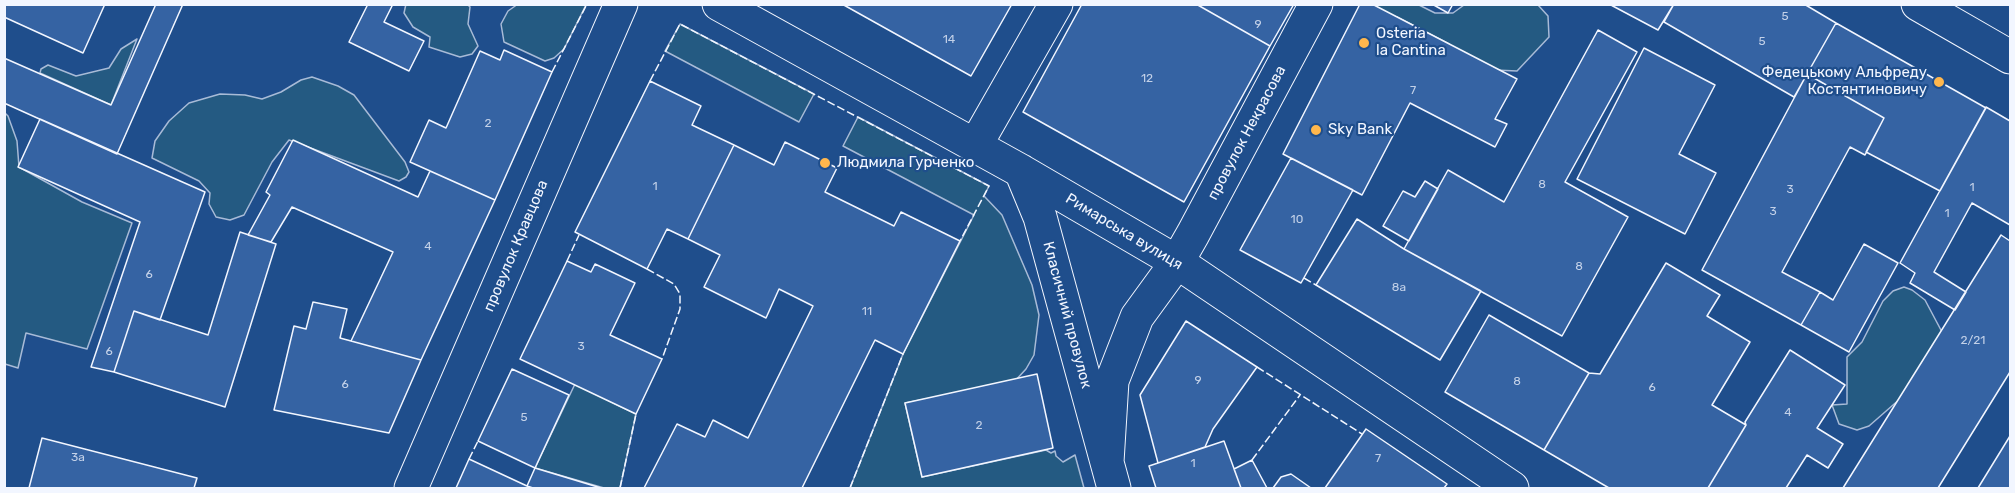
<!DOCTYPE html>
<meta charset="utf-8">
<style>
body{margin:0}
#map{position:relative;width:2015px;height:493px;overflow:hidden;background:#1f4e8c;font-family:Rubik,sans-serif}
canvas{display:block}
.frame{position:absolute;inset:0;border:6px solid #f2f6ff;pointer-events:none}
</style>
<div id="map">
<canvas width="2015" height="493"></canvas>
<div class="frame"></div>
</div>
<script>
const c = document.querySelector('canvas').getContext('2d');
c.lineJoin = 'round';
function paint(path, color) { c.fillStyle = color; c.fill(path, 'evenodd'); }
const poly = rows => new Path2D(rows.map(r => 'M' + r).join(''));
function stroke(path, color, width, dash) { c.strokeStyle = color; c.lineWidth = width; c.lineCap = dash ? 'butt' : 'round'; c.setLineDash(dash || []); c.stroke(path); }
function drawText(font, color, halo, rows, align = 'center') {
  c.font = font + ' Rubik,sans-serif'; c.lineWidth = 4.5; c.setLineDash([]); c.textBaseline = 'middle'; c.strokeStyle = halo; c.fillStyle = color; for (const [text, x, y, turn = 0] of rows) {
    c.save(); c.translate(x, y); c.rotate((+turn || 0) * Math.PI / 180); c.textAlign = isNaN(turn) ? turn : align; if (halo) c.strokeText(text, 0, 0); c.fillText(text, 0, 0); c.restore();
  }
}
const green = poly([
 [406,4,468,5,470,7,468,24,478,46,472,54,460,57,429,47,430,37,413,27,404,13,406,4],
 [518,4,552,5,586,5,564,49,554,58,545,61,504,42,501,24,508,11,518,4],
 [1376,4,1419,5,1435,13,1453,13,1464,5,1538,5,1548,16,1549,37,1517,71,1495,70,1470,64,1449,44,1397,17,1374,12,1376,4],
 [680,24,814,94,799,122,665,51,680,24],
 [137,39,111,105,40,73,41,69,48,65,76,76,109,68,121,49,137,39],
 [312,77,338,86,354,95,405,162,409,172,406,177,399,181,289,140,272,162,244,215,230,220,216,217,209,204,210,193,199,181,152,158,155,141,169,121,189,103,220,94,245,95,262,99,281,92,301,80,312,77],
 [4,112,8,116,17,141,19,167,82,202,132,223,87,349,26,333,18,368,5,364,4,112],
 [858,117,989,186,984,196,1002,215,1032,285,1039,315,1034,355,1026,369,1014,382,905,403,922,477,1046,450,1051,453,1055,451,1056,456,1063,462,1075,455,1084,488,850,488,903,354,974,215,843,146,858,117],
 [1904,287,1912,290,1925,300,1942,332,1901,398,1869,426,1857,430,1839,424,1832,405,1847,404,1847,357,1862,342,1883,301,1893,291,1904,287],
 [575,384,636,414,620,488,604,488,535,468,575,384]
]);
paint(green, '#245a82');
stroke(green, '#a8bbd7', 1.5);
const building = poly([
 [4,4,105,4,83,53,4,17,4,4],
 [156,4,183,4,117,154,4,103,4,58,111,105,156,4],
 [368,4,393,4,384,22,424,41,409,71,349,42,368,4],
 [842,4,1012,4,971,76,842,4],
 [1082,4,1196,4,1270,46,1184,202,1023,112,1082,4],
 [1196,4,1294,4,1270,46,1196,4],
 [1360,4,1372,4,1517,79,1495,119,1507,124,1495,147,1410,103,1362,195,1283,154,1360,4],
 [1432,4,1453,4,1448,13,1432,4],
 [1609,4,1674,4,1658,30,1609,4],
 [1674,4,1804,4,1836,23,1794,97,1664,22,1674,4],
 [1836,23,1986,108,1940,191,1866,152,1884,118,1807,74,1836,23],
 [1598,30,1637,52,1565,182,1628,217,1562,336,1404,249,1448,170,1504,202,1598,30],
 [1644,48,1715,85,1679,154,1716,173,1685,234,1577,179,1644,48],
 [504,50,552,72,495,200,410,162,429,120,446,128,480,51,500,60,504,50],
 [1807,74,1884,118,1865,155,1850,147,1782,272,1820,292,1801,325,1702,270,1807,74],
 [650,81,701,106,692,125,734,145,688,239,667,229,647,269,575,232,650,81],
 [1986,107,2010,121,2010,225,1972,203,1934,272,1966,292,1955,310,1910,283,1915,273,1900,263,1986,107],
 [40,119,205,192,160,320,134,311,114,372,91,367,140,222,18,167,40,119],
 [293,140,418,197,430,171,495,200,421,360,351,341,393,252,292,207,271,242,248,235,270,195,266,192,293,140],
 [785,142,837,168,825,192,894,226,901,212,960,241,903,354,875,340,802,488,644,488,677,424,705,437,713,420,748,438,813,306,779,289,766,318,704,287,720,255,688,239,734,145,774,165,785,142],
 [1291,158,1353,190,1301,283,1240,250,1291,158],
 [1425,181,1438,189,1409,241,1383,226,1403,191,1415,197,1425,181],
 [1357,219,1404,249,1481,291,1440,360,1316,285,1357,219],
 [240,232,276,244,225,407,114,372,134,311,208,335,240,232],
 [2001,235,2010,241,2010,372,1938,488,1843,488,2001,235],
 [1864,244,1898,263,1849,352,1801,325,1820,292,1833,300,1864,244],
 [567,261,591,272,595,264,635,283,610,335,662,359,636,414,520,359,567,261],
 [1666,263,1720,295,1707,316,1750,342,1712,405,1746,425,1708,488,1609,488,1544,450,1589,373,1600,374,1666,263],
 [313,302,347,309,340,338,421,360,389,433,274,410,294,326,306,329,313,302],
 [1489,315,1589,373,1544,450,1445,392,1489,315],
 [1186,321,1257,367,1213,429,1205,447,1158,463,1140,395,1186,321],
 [1790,350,1845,385,1817,428,1843,444,1828,468,1807,455,1786,488,1708,488,1746,425,1745,422,1790,350],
 [512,369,569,395,535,468,478,441,512,369],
 [1037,374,1053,448,922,477,905,403,1037,374],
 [1366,429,1447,484,1444,488,1325,488,1366,429],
 [2010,436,2010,488,1978,488,2010,436],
 [42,438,197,478,194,488,29,488,42,438],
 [1224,441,1241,488,1156,488,1149,466,1224,441],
 [469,459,527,486,533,488,456,488,469,459],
 [1252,460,1267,488,1241,488,1234,469,1252,460],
 [535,468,601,488,533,488,527,486,535,468],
 [1291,474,1311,488,1273,488,1281,477,1291,474]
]);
paint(building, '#3563a3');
stroke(building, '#f2f6ff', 1.5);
const minor = poly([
 [719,4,1021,171,1177,262,1512,488],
 [975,146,1056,4],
 [1021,171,1040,217,1114,488],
 [1107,462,1112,381,1137,317,1177,262,1193,234,1316,4],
 [411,488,621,4]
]);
const major = poly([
 [1918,4,2010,57]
]);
stroke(minor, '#f2f6ff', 35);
stroke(major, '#f2f6ff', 35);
stroke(minor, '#1f4e8c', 33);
stroke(major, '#1f4e8c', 33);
stroke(poly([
 [552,72,587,4],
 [650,81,680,24,989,186,960,241],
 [567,261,579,235],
 [647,269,674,284,680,294,680,309,662,359],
 [1304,278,1316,285],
 [1257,367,1362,434],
 [469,459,478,441],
 [1252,460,1300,395],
 [620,488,636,414],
 [850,488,903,354]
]), '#f2f6ff', 1.5, [8, 3]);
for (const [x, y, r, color] of [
 [1364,43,6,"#ffb74d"],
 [1939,82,6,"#ffb74d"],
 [1316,130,6,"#ffb74d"],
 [825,163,6,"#ffb74d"]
]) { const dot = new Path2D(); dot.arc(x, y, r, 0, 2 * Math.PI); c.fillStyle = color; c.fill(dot); stroke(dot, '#1f4e8c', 2); }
drawText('12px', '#c3d1e8', null, [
 ["5",1785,17],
 ["9",1258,25],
 ["14",949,40],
 ["5",1762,42],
 ["12",1147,79],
 ["7",1413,91],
 ["2",488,124],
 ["8",1542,185],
 ["1",655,187],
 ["1",1972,188],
 ["3",1790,190],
 ["3",1773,212],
 ["1",1947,214],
 ["10",1297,220],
 ["4",428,247],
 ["8",1579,267],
 ["6",149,275],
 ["8а",1399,288],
 ["11",867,312],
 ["2/21",1973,341],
 ["3",581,347],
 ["6",109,352],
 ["9",1198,381],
 ["8",1517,382],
 ["6",345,385],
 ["6",1652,388],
 ["4",1788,413],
 ["5",524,418],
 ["2",979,426],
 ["3а",78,458],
 ["7",1378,459],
 ["1",1193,464]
]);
drawText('15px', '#f2f6ff', '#1f4e8c', [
 ["Osteria",1376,34],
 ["la Cantina",1376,51],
 ["Федецькому Альфреду",1927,73,"right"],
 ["Костянтиновичу",1927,90,"right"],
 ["Sky Bank",1328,130],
 ["Людмила Гурченко",837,163]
], 'left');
drawText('15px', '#f2f6ff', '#1f4e8c', [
 ["провулок Некрасова",1247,133,-62],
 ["Римарська вулиця",1124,232,31],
 ["провулок Кравцова",516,246,-67],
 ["Класичний провулок",1067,315,75]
]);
</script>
